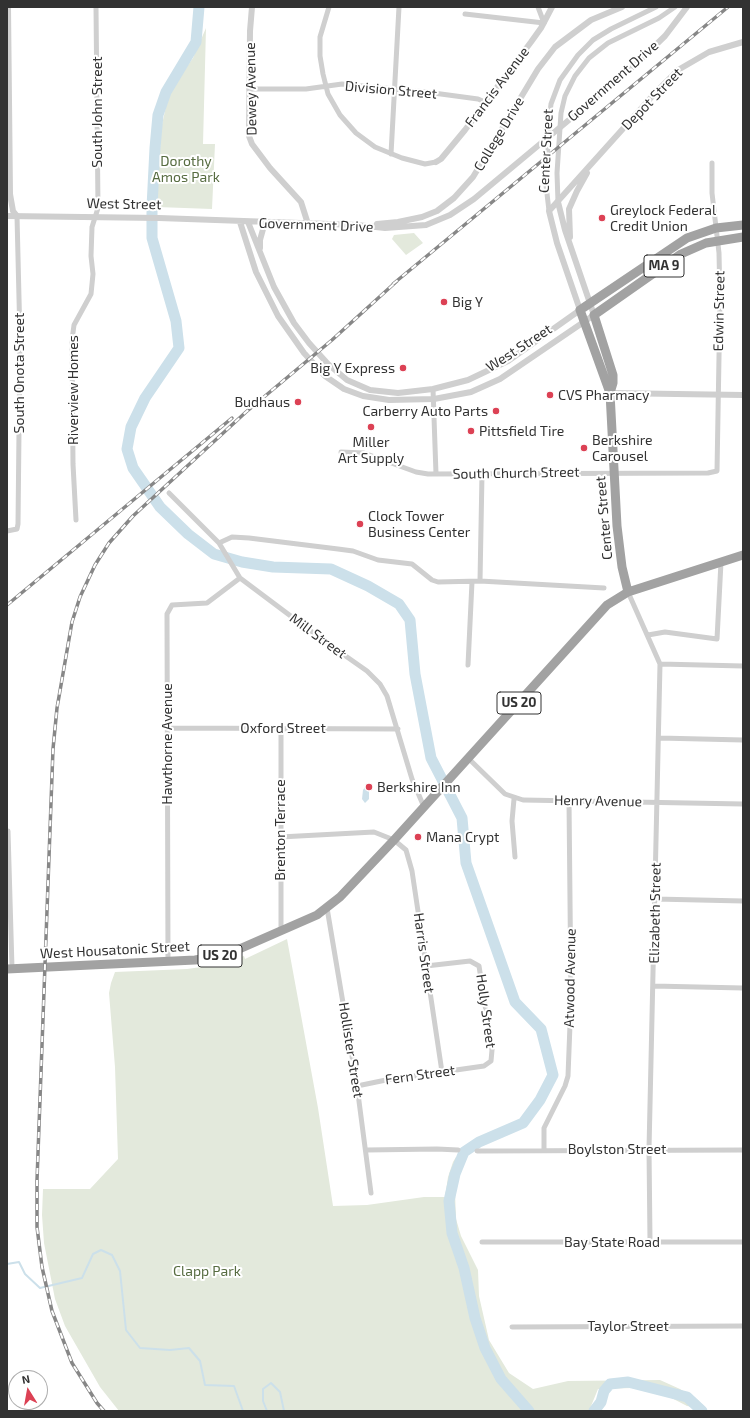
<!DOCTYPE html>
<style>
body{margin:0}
#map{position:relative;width:750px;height:1418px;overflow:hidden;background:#fff;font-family:"Exo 2",sans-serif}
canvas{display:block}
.frame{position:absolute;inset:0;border:8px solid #323232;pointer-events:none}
.north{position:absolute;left:8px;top:1370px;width:40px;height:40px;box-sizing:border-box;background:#fff;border:1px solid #adadad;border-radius:50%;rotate:349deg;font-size:11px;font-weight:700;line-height:16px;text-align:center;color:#323232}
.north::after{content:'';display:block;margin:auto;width:14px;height:18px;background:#dc4154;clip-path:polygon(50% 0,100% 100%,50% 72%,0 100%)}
</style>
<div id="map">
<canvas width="750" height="1418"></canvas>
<div class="frame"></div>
<div class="north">N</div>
</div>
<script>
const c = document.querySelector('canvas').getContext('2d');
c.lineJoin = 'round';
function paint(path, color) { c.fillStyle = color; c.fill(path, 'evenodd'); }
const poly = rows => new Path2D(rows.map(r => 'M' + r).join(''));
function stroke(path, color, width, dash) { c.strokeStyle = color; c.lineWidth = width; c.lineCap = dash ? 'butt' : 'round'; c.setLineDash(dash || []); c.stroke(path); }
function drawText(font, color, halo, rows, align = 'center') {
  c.font = font + ' "Exo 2",sans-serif'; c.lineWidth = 4; c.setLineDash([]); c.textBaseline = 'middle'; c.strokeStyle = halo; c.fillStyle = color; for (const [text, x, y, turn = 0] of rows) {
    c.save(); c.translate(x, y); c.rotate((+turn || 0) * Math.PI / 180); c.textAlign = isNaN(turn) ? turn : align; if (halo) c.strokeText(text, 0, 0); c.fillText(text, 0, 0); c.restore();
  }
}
paint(poly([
 [206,28,203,144,215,144,212,209,157,207,161,129,167,102,173,86,193,58],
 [414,233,423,243,406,255,392,239,394,235],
 [287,939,318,1108,333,1206,367,1205,424,1197,445,1197,448,1177,453,1162,456,1157,467,1158,459,1169,455,1192,456,1219,461,1236,478,1270,479,1296,489,1340,509,1373,533,1389,568,1381,660,1380,680,1389,698,1400,706,1411,693,1411,693,1407,687,1406,658,1391,632,1388,598,1389,589,1411,119,1411,100,1387,65,1326,55,1299,44,1243,42,1215,43,1189,90,1189,118,1159,115,1067,109,993,111,983,115,972,187,969,216,965,244,956,245,959]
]), '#e3e9dc');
paint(poly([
 [365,787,369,790,369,799,365,803,362,799,363,790]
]), '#cce0ea');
stroke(poly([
 [7,1264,19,1262,25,1274,40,1288,82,1278,93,1254,101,1250,112,1255,120,1271,126,1330,140,1348,170,1350,189,1348,200,1361,205,1385,234,1386,243,1411],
 [267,1411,263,1401,263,1389,271,1383,280,1392,284,1411]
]), '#cce0ea', 2);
stroke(poly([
 [199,7,196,42,166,92,158,115,155,148,152,207,152,238,176,321,179,348,145,398,131,427,127,449,133,468,160,507,188,534,214,554,242,562,273,567,331,569,368,586,399,604,410,620,415,674,431,758,462,818,466,863,515,1002,541,1029,553,1075,540,1100,523,1123,479,1142,464,1152,455,1174,449,1201,452,1233,464,1268,475,1318,485,1348,501,1379,529,1411],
 [594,1411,601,1402,604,1391,610,1384,628,1382,687,1397,702,1411]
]), '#cce0ea', 11);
stroke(poly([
 [329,7,320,37,320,56,323,74,328,94,340,115,356,133,375,147,402,158,425,164,436,162],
 [538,7,544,23],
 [465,14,544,23],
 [249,89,306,89,342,84,426,92,478,99,485,102],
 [391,154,399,7],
 [558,202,557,173,561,113,565,96,575,76,589,58,608,43,659,18,675,7],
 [549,211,546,185,549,121,551,104,560,80,578,55,593,40,611,29,656,7],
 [433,389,436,474],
 [341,452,364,453,416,472,428,474,708,473,717,471,720,300,719,253,712,193,712,163],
 [169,493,219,543,240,578,320,638,367,671,380,684,387,696,412,779,424,807],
 [76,520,73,464,72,340,74,325,91,294,93,274,91,256,92,227,98,208,96,7],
 [7,531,17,529,18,524,20,339,17,216],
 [219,543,232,537,249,538,338,549,353,551,378,560,412,564,432,580,438,582,480,581,482,474],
 [480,581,604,588],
 [628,592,660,664,649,1149,650,1241],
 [648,635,665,632,717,639,721,562],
 [660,664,743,666],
 [468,665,472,582],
 [168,728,398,729],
 [281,729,281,932],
 [659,738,743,740],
 [469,759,505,794,523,800,743,804],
 [514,799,512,821,515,857],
 [8,831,12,968],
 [280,837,374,832,394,840,406,850,412,871,442,1072],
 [655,899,743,901],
 [327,908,357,1086,371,1193],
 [168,962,167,614,172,605,207,603,240,578],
 [653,986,743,988],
 [357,1086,386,1080,484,1066,491,1061,492,1050,479,966,470,961,426,966],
 [367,1150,437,1149,458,1150],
 [544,1150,544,1128,565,1086,568,1076,571,999,569,801],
 [477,1151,743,1150],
 [482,1242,743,1242],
 [512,1327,743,1326]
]), '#cfcfcf', 5);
stroke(poly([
 [8,7,10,194,13,211,17,216],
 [252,7,250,31,249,136,252,144,270,168,301,202,308,224],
 [436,162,441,159,465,130,531,42,541,28,552,7],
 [7,216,159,218,357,225,385,228,426,225,450,215,474,199,635,65,665,36,687,7],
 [240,222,256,272,278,316,304,353,325,376,344,389,363,396,389,400,434,399,471,392,500,379,594,315,565,230,558,202],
 [248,222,274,287,294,323,309,343,328,364,347,380,370,390,398,393,433,389,468,380,508,361,580,310,557,243,549,211,656,92,678,70,709,52,743,42],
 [377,224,398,222,422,217,437,211,454,198,473,177,538,69,555,47,591,20,622,7],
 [570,237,569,209,577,191,587,173],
 [260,248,260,240,265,222],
 [610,393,743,395]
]), '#cfcfcf', 6);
stroke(poly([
 [610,393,580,310,687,238,716,228,743,225],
 [628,592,622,567,617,526,610,393,613,383,613,375,594,315,681,254,706,243,743,237],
 [7,969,195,960,220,956,237,950,317,915,340,897,394,840,607,605,628,592,743,555]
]), '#a2a2a2', 9);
const rail = poly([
 [393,284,728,7],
 [7,605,232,418],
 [104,1411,97,1403,72,1363,52,1311,42,1267,37,1227,37,1180,53,749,57,708,72,622,80,597,95,565,109,543,133,516,246,412,332,340,397,281]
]);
stroke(rail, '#878787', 3.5);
stroke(rail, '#fff', 2, [6]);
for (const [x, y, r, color] of [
 [602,218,4,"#dc4154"],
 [444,302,4,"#dc4154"],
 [403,368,4,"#dc4154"],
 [550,395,4,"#dc4154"],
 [298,402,4,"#dc4154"],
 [496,411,4,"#dc4154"],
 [371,427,4,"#dc4154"],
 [471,431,4,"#dc4154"],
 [584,448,4,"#dc4154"],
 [360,524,4,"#dc4154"],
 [369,787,4,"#dc4154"],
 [418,837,4,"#dc4154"]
]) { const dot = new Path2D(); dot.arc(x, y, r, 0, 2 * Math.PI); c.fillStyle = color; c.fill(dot); stroke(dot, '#fff', 1.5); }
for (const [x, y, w] of [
 [664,266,40],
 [519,703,44],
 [220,956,44]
]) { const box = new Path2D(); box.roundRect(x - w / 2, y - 11, w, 22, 3); c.fillStyle = '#fff'; c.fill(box); stroke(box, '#323232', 1); }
drawText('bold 13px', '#323232', null, [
 ["MA 9",664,266],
 ["US 20",519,703],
 ["US 20",220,956]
]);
drawText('14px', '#323232', '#fff', [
 ["Government Drive",613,81,-41],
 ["Francis Avenue",497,87,-53],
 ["Dewey Avenue",251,89,-91],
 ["Division Street",391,90,5],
 ["Depot Street",652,99,-46],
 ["South John Street",97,112,-90],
 ["College Drive",499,134,-59],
 ["Center Street",546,151,-87],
 ["West Street",124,204,1],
 ["Government Drive",316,225,2],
 ["Edwin Street",719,311,-89],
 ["West Street",519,348,-33],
 ["South Onota Street",19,373,-90],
 ["Riverview Homes",73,390,-90],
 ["South Church Street",516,473,-1],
 ["Center Street",604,518,-95],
 ["Mill Street",318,636,36],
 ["Oxford Street",283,728],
 ["Hawthorne Avenue",167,744,-90],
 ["Henry Avenue",598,801,1],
 ["Brenton Terrace",280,830,-90],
 ["Elizabeth Street",655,913,-89],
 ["West Housatonic Street",115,950,-3],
 ["Harris Street",424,953,82],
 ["Atwood Avenue",570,978,-89],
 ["Holly Street",486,1011,82],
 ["Hollister Street",351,1050,81],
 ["Fern Street",420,1075,-8],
 ["Boylston Street",617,1149],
 ["Bay State Road",612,1242],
 ["Taylor Street",628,1326]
]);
drawText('14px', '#576c41', '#fff', [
 ["Dorothy",186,161],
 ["Amos Park",186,177],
 ["Clapp Park",207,1271]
]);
drawText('14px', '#323232', '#fff', [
 ["Greylock Federal",610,210],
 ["Credit Union",610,226],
 ["Big Y",452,302],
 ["Big Y Express",395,368,"right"],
 ["CVS Pharmacy",558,395],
 ["Budhaus",290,402,"right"],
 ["Carberry Auto Parts",488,411,"right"],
 ["Pittsfield Tire",479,431],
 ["Berkshire",592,440],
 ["Carousel",592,456],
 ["Miller",371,442,"center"],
 ["Art Supply",371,458,"center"],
 ["Clock Tower",368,516],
 ["Business Center",368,532],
 ["Berkshire Inn",377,787],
 ["Mana Crypt",426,837]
], 'left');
</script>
